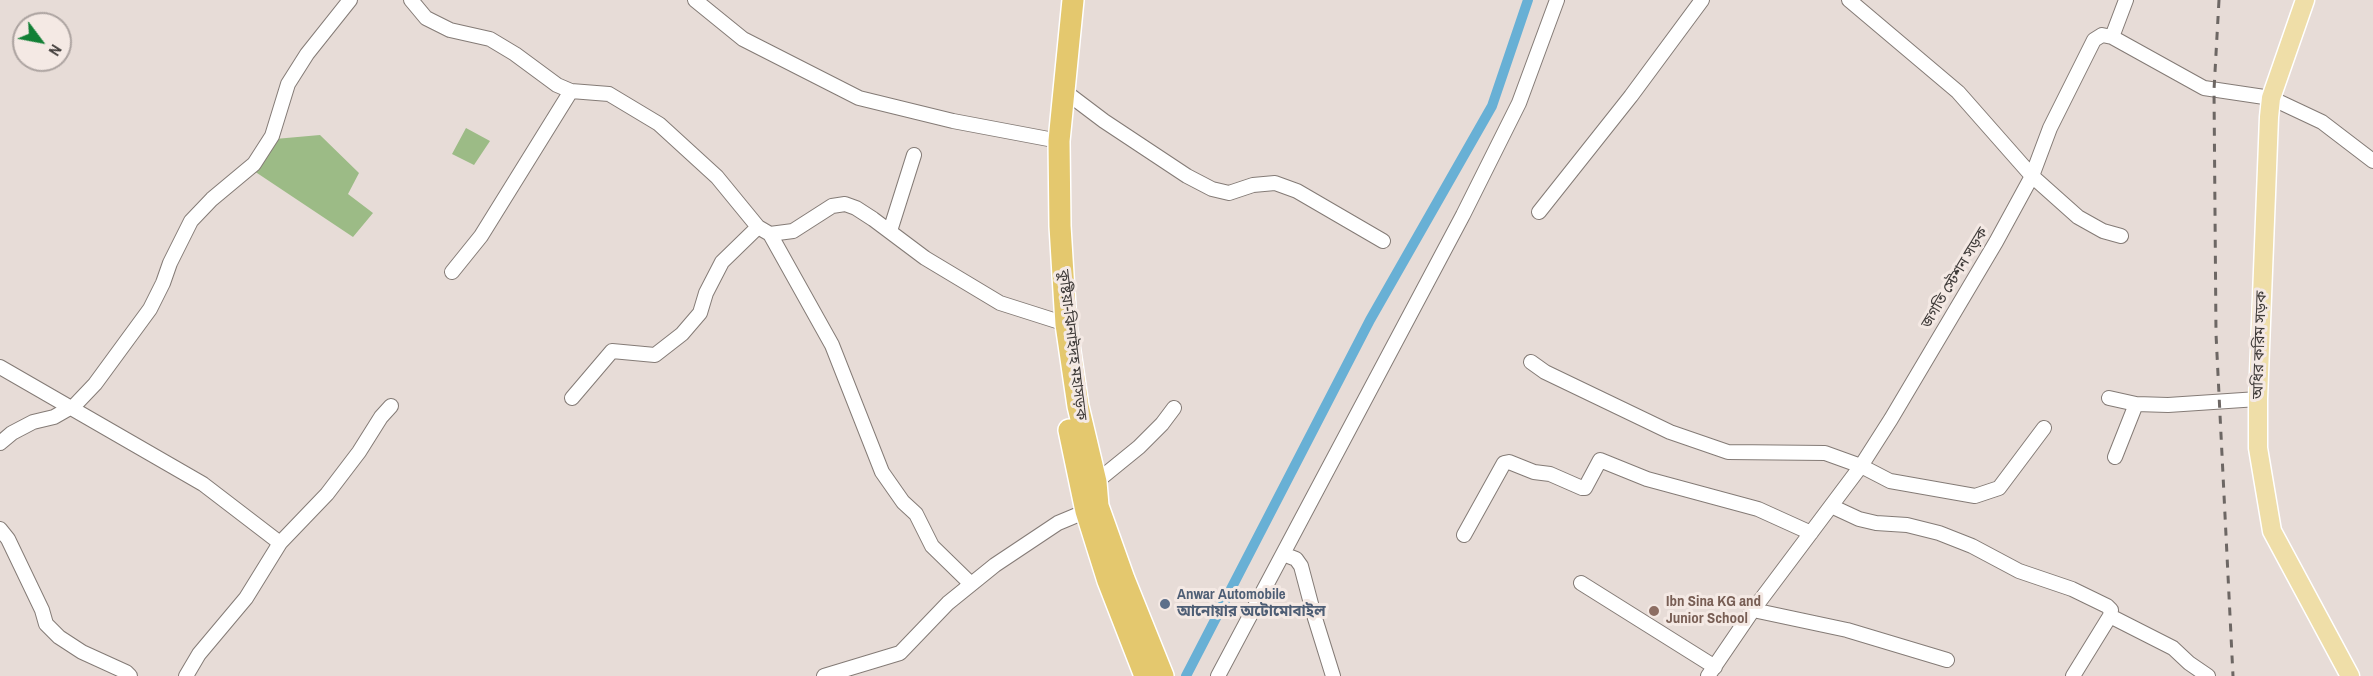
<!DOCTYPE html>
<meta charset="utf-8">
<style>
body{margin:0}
#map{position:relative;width:2373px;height:676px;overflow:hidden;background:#e7dcd7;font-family:"Archivo Narrow",sans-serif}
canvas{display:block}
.north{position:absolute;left:12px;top:12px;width:60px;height:60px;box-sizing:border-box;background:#f4e9e4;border:2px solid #aca3a0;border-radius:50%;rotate:122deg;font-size:16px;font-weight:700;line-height:24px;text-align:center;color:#3f3b39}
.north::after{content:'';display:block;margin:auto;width:21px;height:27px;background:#117f35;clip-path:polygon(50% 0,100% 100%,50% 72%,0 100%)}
</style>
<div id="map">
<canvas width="2373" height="676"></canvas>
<div class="north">N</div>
</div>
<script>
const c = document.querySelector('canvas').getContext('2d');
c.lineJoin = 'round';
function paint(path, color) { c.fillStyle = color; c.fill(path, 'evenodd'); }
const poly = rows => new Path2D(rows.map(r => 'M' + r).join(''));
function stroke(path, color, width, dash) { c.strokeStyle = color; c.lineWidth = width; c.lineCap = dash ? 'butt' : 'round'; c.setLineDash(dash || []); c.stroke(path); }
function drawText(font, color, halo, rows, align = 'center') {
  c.font = font + ' "Archivo Narrow","Noto Sans Bengali",sans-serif'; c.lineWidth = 6; c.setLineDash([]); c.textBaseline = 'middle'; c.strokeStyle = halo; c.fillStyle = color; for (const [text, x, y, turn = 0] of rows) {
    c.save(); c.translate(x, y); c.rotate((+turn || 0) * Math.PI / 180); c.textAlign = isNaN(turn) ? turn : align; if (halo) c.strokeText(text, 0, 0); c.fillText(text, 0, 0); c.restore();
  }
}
paint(poly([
 [466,128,490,141,474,165,452,154],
 [320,135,359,173,348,194,373,213,353,237,254,171,275,139]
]), '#9cbb86');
stroke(poly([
 [1186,676,1370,320,1492,106,1528,0]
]), '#68b0d5', 10);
const minor = poly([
 [411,0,426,18,450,30,490,39,515,54,557,85,571,91,609,94,659,124,717,177,758,227,770,234,793,231,832,206,845,204,856,208,873,219,925,258,1000,303,1066,324],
 [695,0,743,39,859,98,953,121,1059,141],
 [1849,0,1958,92,2032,176,2078,217,2103,231,2121,236],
 [2112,37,2126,0],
 [1063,90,1104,121,1187,176,1212,189,1229,193,1253,185,1275,183,1297,191,1383,241],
 [1539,212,1631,96,1702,0],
 [890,231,914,155],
 [770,234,832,345,882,472,903,502,916,514,932,546,971,584],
 [452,272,481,236,571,91],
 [1531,362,1545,372,1670,432,1728,452,1825,453,1861,466,1890,481,1975,496,1999,488,2044,428],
 [0,367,203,484,280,543],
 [572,398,612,351,655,355,682,334,700,313,706,293,722,262,758,227],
 [2109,398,2136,404,2168,405,2258,399],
 [0,443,12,433,33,422,54,417,75,405,95,384,150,309,163,283,170,263,191,221,212,199,254,164,272,136,288,84,307,54,350,0],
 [2115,457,2136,404],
 [1096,482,1139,447,1162,424,1174,408],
 [1831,506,1859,519,1876,523,1907,525,1939,533,1972,546,2019,571,2072,589,2107,606,2111,610,2110,616,2073,676],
 [0,529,8,539,42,610,46,624,59,637,82,652,126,672,130,676],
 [1464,535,1504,463,1509,462,1534,472,1550,474,1582,488,1585,488,1600,460,1647,479,1758,509,1811,533],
 [1283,554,1296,559,1301,566,1314,615,1333,676],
 [1581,583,1715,667],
 [1753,610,1847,630,1947,660],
 [2110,616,2173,648,2189,663,2208,676],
 [186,676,199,654,246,598,280,543,327,494,359,452,381,417,391,406],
 [824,676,900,653,948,603,995,565,1058,523,1094,508],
 [1218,676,1463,215,1519,103,1557,0],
 [1708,676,1753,610,1861,466,1891,419,1996,242,2032,176,2050,128,2094,40,2102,35,2112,37,2204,88,2271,98,2322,122,2373,161]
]);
const major = poly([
 [2305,0,2271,98,2269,117,2258,399,2258,448,2272,531,2350,676]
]);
const highway = poly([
 [1073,0,1059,141,1060,226,1066,324,1078,406,1096,482,1098,506,1124,579,1163,676],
 [1069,430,1086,511,1108,581,1145,676]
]);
stroke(minor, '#847b76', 16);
stroke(major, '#fff', 21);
stroke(highway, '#fff', 24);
stroke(minor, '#fff', 14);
stroke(major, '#efdea8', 18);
stroke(highway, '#e4c86e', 21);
stroke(poly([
 [2219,0,2214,90,2216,334,2233,676]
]), '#6d6764', 3, [8, 8]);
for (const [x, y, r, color] of [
 [1165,604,6,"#5c6f8a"],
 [1654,611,6,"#8d6e63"]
]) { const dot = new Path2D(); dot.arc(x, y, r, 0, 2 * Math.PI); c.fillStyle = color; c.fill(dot); stroke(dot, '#f4e9e4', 2); }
drawText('15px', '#3f3b39', '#f4e9e4', [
 ["জগতি স্টেশন সড়ক",1955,278,-59],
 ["কুষ্টিয়া-ঝিনাইদহ মহাসড়ক",1072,345,83],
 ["অধির করিম সড়ক",2260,345,-88]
]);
drawText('bold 15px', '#4e5e75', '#f4e9e4', [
 ["Anwar Automobile",1177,595],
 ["আনোয়ার অটোমোবাইল",1177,612]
], 'left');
drawText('bold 15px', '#785e54', '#f4e9e4', [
 ["Ibn Sina KG and",1666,602],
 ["Junior School",1666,619]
], 'left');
</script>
